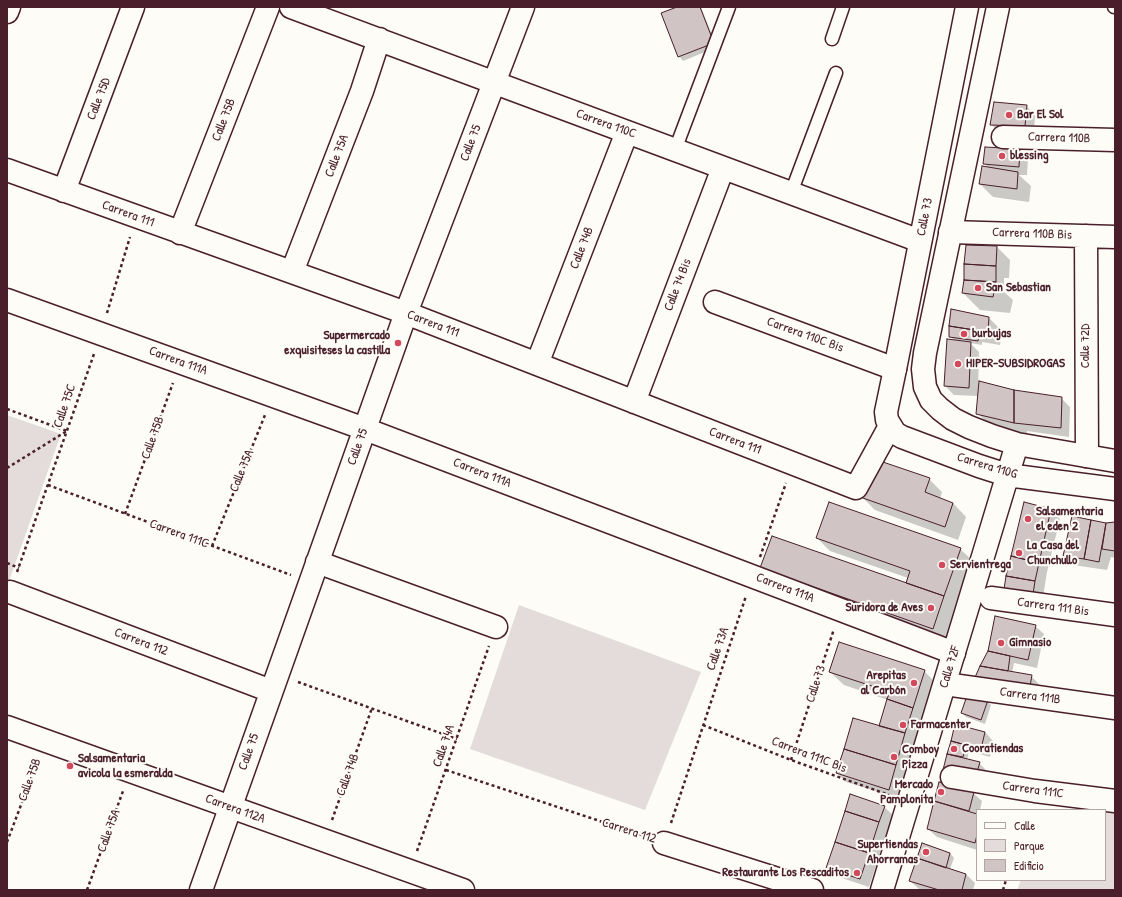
<!DOCTYPE html>
<meta charset="utf-8">
<style>
body{margin:0}
#map{position:relative;width:1122px;height:897px;overflow:hidden;background:#fdfcf7;font-family:"Patrick Hand",sans-serif}
canvas{display:block}
.frame{position:absolute;inset:0;border:8px solid #4a1f2b;pointer-events:none}
.legend{position:absolute;left:976px;top:809px;width:130px;height:72px;box-sizing:border-box;background:#fdfcf7;border:1px solid #b5a4a5;margin:0;padding:5px 7px;list-style:none;font-size:12px;color:#4a1f2b}
.legend li{display:flex;align-items:center;gap:8px;height:20px}
.legend b{width:20px;border:1px solid #b5a4a5}
</style>
<div id="map">
<canvas width="1122" height="897"></canvas>
<div class="frame"></div>
<ul class="legend">
<li><b style="height:5px;background:#fdfcf7"></b>Calle</li>
<li><b style="height:11px;background:#e3dcda"></b>Parque</li>
<li><b style="height:11px;background:#d0c5c4"></b>Edificio</li>
</ul>
</div>
<script>
const c = document.querySelector('canvas').getContext('2d');
c.lineJoin = 'round';
function paint(path, color) { c.fillStyle = color; c.fill(path, 'evenodd'); }
const poly = rows => new Path2D(rows.map(r => 'M' + r).join(''));
function stroke(path, color, width, dash) { c.strokeStyle = color; c.lineWidth = width; c.lineCap = dash ? 'butt' : 'round'; c.setLineDash(dash || []); c.stroke(path); }
function drawText(font, color, halo, rows, align = 'center') {
  c.font = font + ' "Patrick Hand",sans-serif'; c.lineWidth = 4; c.setLineDash([]); c.textBaseline = 'middle'; c.strokeStyle = halo; c.fillStyle = color; for (const [text, x, y, turn = 0] of rows) {
    c.save(); c.translate(x, y); c.rotate((+turn || 0) * Math.PI / 180); c.textAlign = isNaN(turn) ? turn : align; if (halo) c.strokeText(text, 0, 0); c.fillText(text, 0, 0); c.restore();
  }
}
paint(poly([
 [7,415,61,434,7,587],
 [519,605,701,672,645,810,470,749],
 [1105,811,1115,812,1115,890,1017,890,1021,880,1105,880]
]), '#e3dcda');
paint(poly([
 [679,7,701,7,717,47,683,61,679,56],
 [1026,106,1035,114,1034,134,999,133,991,124],
 [1019,150,1028,158,1027,175,1019,175,1031,186,1029,202,993,197,980,184,989,169,984,163],
 [997,247,1010,260,1009,278,1004,278,1004,292,1013,300,1010,313,980,310,963,293],
 [989,318,1002,331,1000,345,982,342,982,345,970,343,979,352,978,391,1014,391,1061,398,1070,407,1069,437,1027,431,1027,435,991,426,977,413,979,396,954,395,945,386,955,341,950,336,950,326],
 [929,479,942,492,940,499,953,503,966,517,958,540,875,510,862,497],
 [1025,504,1051,510,1060,519,1047,572,1041,609,1013,604],
 [1072,517,1106,524,1115,523,1115,558,1111,557,1107,570,1073,565,1064,556],
 [817,538,960,549,974,562,950,646,761,568,907,584,908,578,830,551],
 [1035,626,1044,634,1037,668,1014,663,1012,673,1031,676,1040,685,1037,701,981,666,989,651],
 [924,671,937,684,926,720,921,719,898,798,846,782,837,773,879,727,888,700,844,685,830,672],
 [987,701,991,705,985,724,966,717,962,713],
 [985,732,993,741,990,757,969,751,967,760,979,763,988,772,984,787,944,770,951,742],
 [940,783,973,793,982,801,980,810,977,810,977,850,937,837,928,829],
 [884,807,893,815,869,887,836,876,828,868],
 [922,844,950,853,954,858,950,869,966,874,975,883,973,890,919,889,910,881]
]), '#0003');
const building = poly([
 [677,7,700,7,714,43,678,57,661,13,677,7],
 [994,102,1027,105,1025,126,990,125,994,102],
 [985,147,1020,149,1019,167,983,164,985,147],
 [982,166,1018,172,1017,189,979,184,982,166],
 [966,245,997,246,996,266,964,264,966,245],
 [964,264,996,266,996,282,964,280,964,264],
 [964,280,996,282,993,297,962,293,964,280],
 [951,309,989,317,988,332,949,326,951,309],
 [949,326,980,331,978,341,949,337,949,326],
 [947,339,971,342,969,388,944,386,947,339],
 [979,381,1014,390,1014,423,976,414,979,381],
 [1014,390,1062,397,1061,428,1014,423,1014,390],
 [874,459,930,478,925,492,953,503,945,527,860,497,874,459],
 [829,502,961,548,944,596,906,583,910,571,816,538,829,502],
 [1024,502,1051,509,1039,563,1011,556,1024,502],
 [1072,516,1091,520,1084,559,1063,556,1072,516],
 [1091,520,1106,523,1099,562,1084,559,1091,520],
 [1115,522,1115,551,1102,549,1106,523,1115,522],
 [772,536,944,596,933,629,760,568,772,536],
 [1011,556,1039,563,1035,581,1006,576,1011,556],
 [1006,576,1035,581,1032,601,1003,596,1006,576],
 [995,616,1036,625,1028,660,988,651,995,616],
 [839,642,925,670,913,708,887,699,890,692,829,672,839,642],
 [988,651,1010,656,1008,671,980,666,988,651],
 [980,666,1032,675,1029,692,973,682,980,666],
 [968,693,988,700,981,720,961,713,968,693],
 [887,699,913,708,905,733,879,726,887,699],
 [853,718,905,733,896,765,844,749,853,718],
 [955,724,985,732,981,749,951,741,955,724],
 [951,741,966,745,963,757,947,754,951,741],
 [844,749,896,765,889,790,836,773,844,749],
 [947,754,980,762,975,779,943,770,947,754],
 [939,782,974,792,969,811,934,801,939,782],
 [850,794,885,806,879,822,845,811,850,794],
 [934,801,977,814,977,835,975,843,927,829,934,801],
 [845,811,879,822,869,853,835,842,845,811],
 [835,842,869,853,860,879,826,868,835,842],
 [922,843,950,853,946,868,917,858,922,843],
 [917,858,966,874,962,890,939,890,909,881,917,858]
]);
paint(building, '#d0c5c4');
stroke(building, '#4a1f2b', 1);
const lane = poly([
 [1114,7,1115,7],
 [832,39,843,7],
 [675,150,729,7],
 [791,193,836,73]
]);
const street = poly([
 [291,7,920,241],
 [7,12,9,7],
 [1003,137,1115,140],
 [7,170,406,313,856,488,890,426],
 [64,191,133,7],
 [950,232,1115,237],
 [180,233,268,7],
 [1086,236,1087,456],
 [292,272,362,91,379,39],
 [7,300,365,429,954,653],
 [715,302,895,369],
 [537,364,627,132],
 [634,402,723,168],
 [317,562,496,627],
 [10,592,271,691],
 [991,598,1115,615],
 [945,684,1115,708],
 [952,777,1035,791,1115,801],
 [664,843,812,890],
 [201,890,406,313,523,7]
]);
const secondary = poly([
 [967,7,895,369,886,412,887,420,895,433,902,437,979,466,1007,475,1115,489],
 [998,7,925,353,923,369,925,387,931,400,940,409,953,419,969,427,992,436,1017,444,1115,461],
 [7,727,463,890],
 [882,890,1017,444]
]);
stroke(lane, '#4a1f2b', 15);
stroke(street, '#4a1f2b', 25);
stroke(secondary, '#4a1f2b', 25);
stroke(poly([
 [107,313,130,237],
 [7,409,67,431],
 [7,468,67,431],
 [48,485,291,575],
 [125,514,173,383],
 [212,546,265,415],
 [760,557,786,483],
 [7,563,19,568],
 [17,572,94,354],
 [298,682,457,739],
 [703,725,791,760,889,795],
 [791,760,834,629],
 [446,770,645,836],
 [332,820,372,708],
 [671,823,746,596],
 [7,842,38,760],
 [417,851,489,646],
 [87,890,123,791],
 [1003,890,1006,880]
]), '#4a1f2b', 2.5, [3, 3]);
stroke(lane, '#fdfcf7', 12);
stroke(street, '#fdfcf7', 22);
stroke(secondary, '#fdfcf7', 22);
for (const [x, y, r, color] of [
 [1009,115,4,"#d1495b"],
 [1002,156,4,"#d1495b"],
 [978,288,4,"#d1495b"],
 [964,334,4,"#d1495b"],
 [398,343,4,"#d1495b"],
 [958,364,4,"#d1495b"],
 [1028,519,4,"#d1495b"],
 [1019,553,4,"#d1495b"],
 [942,565,4,"#d1495b"],
 [931,608,4,"#d1495b"],
 [1001,643,4,"#d1495b"],
 [914,683,4,"#d1495b"],
 [903,725,4,"#d1495b"],
 [954,749,4,"#d1495b"],
 [894,757,4,"#d1495b"],
 [70,766,4,"#d1495b"],
 [941,792,4,"#d1495b"],
 [926,852,4,"#d1495b"],
 [857,873,4,"#d1495b"]
]) { const dot = new Path2D(); dot.arc(x, y, r, 0, 2 * Math.PI); c.fillStyle = color; c.fill(dot); stroke(dot, '#fdfcf7', 1.5); }
drawText('13px', '#4a1f2b', '#fdfcf7', [
 ["Calle 75D",99,99,-69],
 ["Calle 75B",224,120,-69],
 ["Carrera 110C",606,124,20],
 ["Carrera 110B",1059,138,2],
 ["Calle 75",471,143,-69],
 ["Calle 75A",337,156,-69],
 ["Carrera 111",128,214,20],
 ["Calle 73",925,217,-79],
 ["Carrera 110B Bis",1032,234,2],
 ["Calle 74B",582,248,-69],
 ["Calle 74 Bis",678,285,-69],
 ["Carrera 111",433,324,21],
 ["Carrera 110C Bis",805,335,20],
 ["Calle 72D",1086,346,-90],
 ["Carrera 111A",178,361,20],
 ["Calle 75C",65,406,-71],
 ["Calle 75B",153,438,-70],
 ["Carrera 111",735,441,21],
 ["Calle 75",358,447,-70],
 ["Carrera 110G",987,466,17],
 ["Calle 75A",242,471,-68],
 ["Carrera 111A",482,473,21],
 ["Carrera 111C",179,534,20],
 ["Carrera 111A",785,588,21],
 ["Carrera 111 Bis",1053,607,8],
 ["Carrera 112",141,642,21],
 ["Calle 73A",718,649,-71],
 ["Calle 72F",950,667,-73],
 ["Calle 73",816,684,-72],
 ["Carrera 111B",1030,696,8],
 ["Calle 74A",444,746,-71],
 ["Calle 75",249,752,-70],
 ["Carrera 111C Bis",809,755,21],
 ["Calle 74B",348,775,-70],
 ["Calle 75B",30,780,-70],
 ["Carrera 111C",1033,790,8],
 ["Carrera 112A",235,809,20],
 ["Calle 75A",109,831,-70],
 ["Carrera 112",629,831,18]
]);
drawText('bold 13px', '#4a1f2b', '#fdfcf7', [
 ["Bar El Sol",1017,115],
 ["blessing",1010,156],
 ["San Sebastian",986,288],
 ["burbujas",972,334],
 ["Supermercado",390,336,"right"],
 ["exquisiteses la castilla",390,351,"right"],
 ["HIPER-SUBSIDROGAS",966,364],
 ["Salsamentaria",1036,512],
 ["el eden 2",1036,527],
 ["La Casa del",1027,546],
 ["Chunchullo",1027,561],
 ["Servientrega",950,565],
 ["Suridora de Aves",923,608,"right"],
 ["Gimnasio",1009,643],
 ["Arepitas",906,676,"right"],
 ["al Carbón",906,691,"right"],
 ["Farmacenter",911,725],
 ["Cooratiendas",962,749],
 ["Comboy",902,750],
 ["Pizza",902,765],
 ["Salsamentaria",78,759],
 ["avicola la esmeralda",78,774],
 ["Mercado",933,785,"right"],
 ["Pamplonita",933,800,"right"],
 ["Supertiendas",918,845,"right"],
 ["Ahorramas",918,860,"right"],
 ["Restaurante Los Pescaditos",849,873,"right"]
], 'left');
</script>
